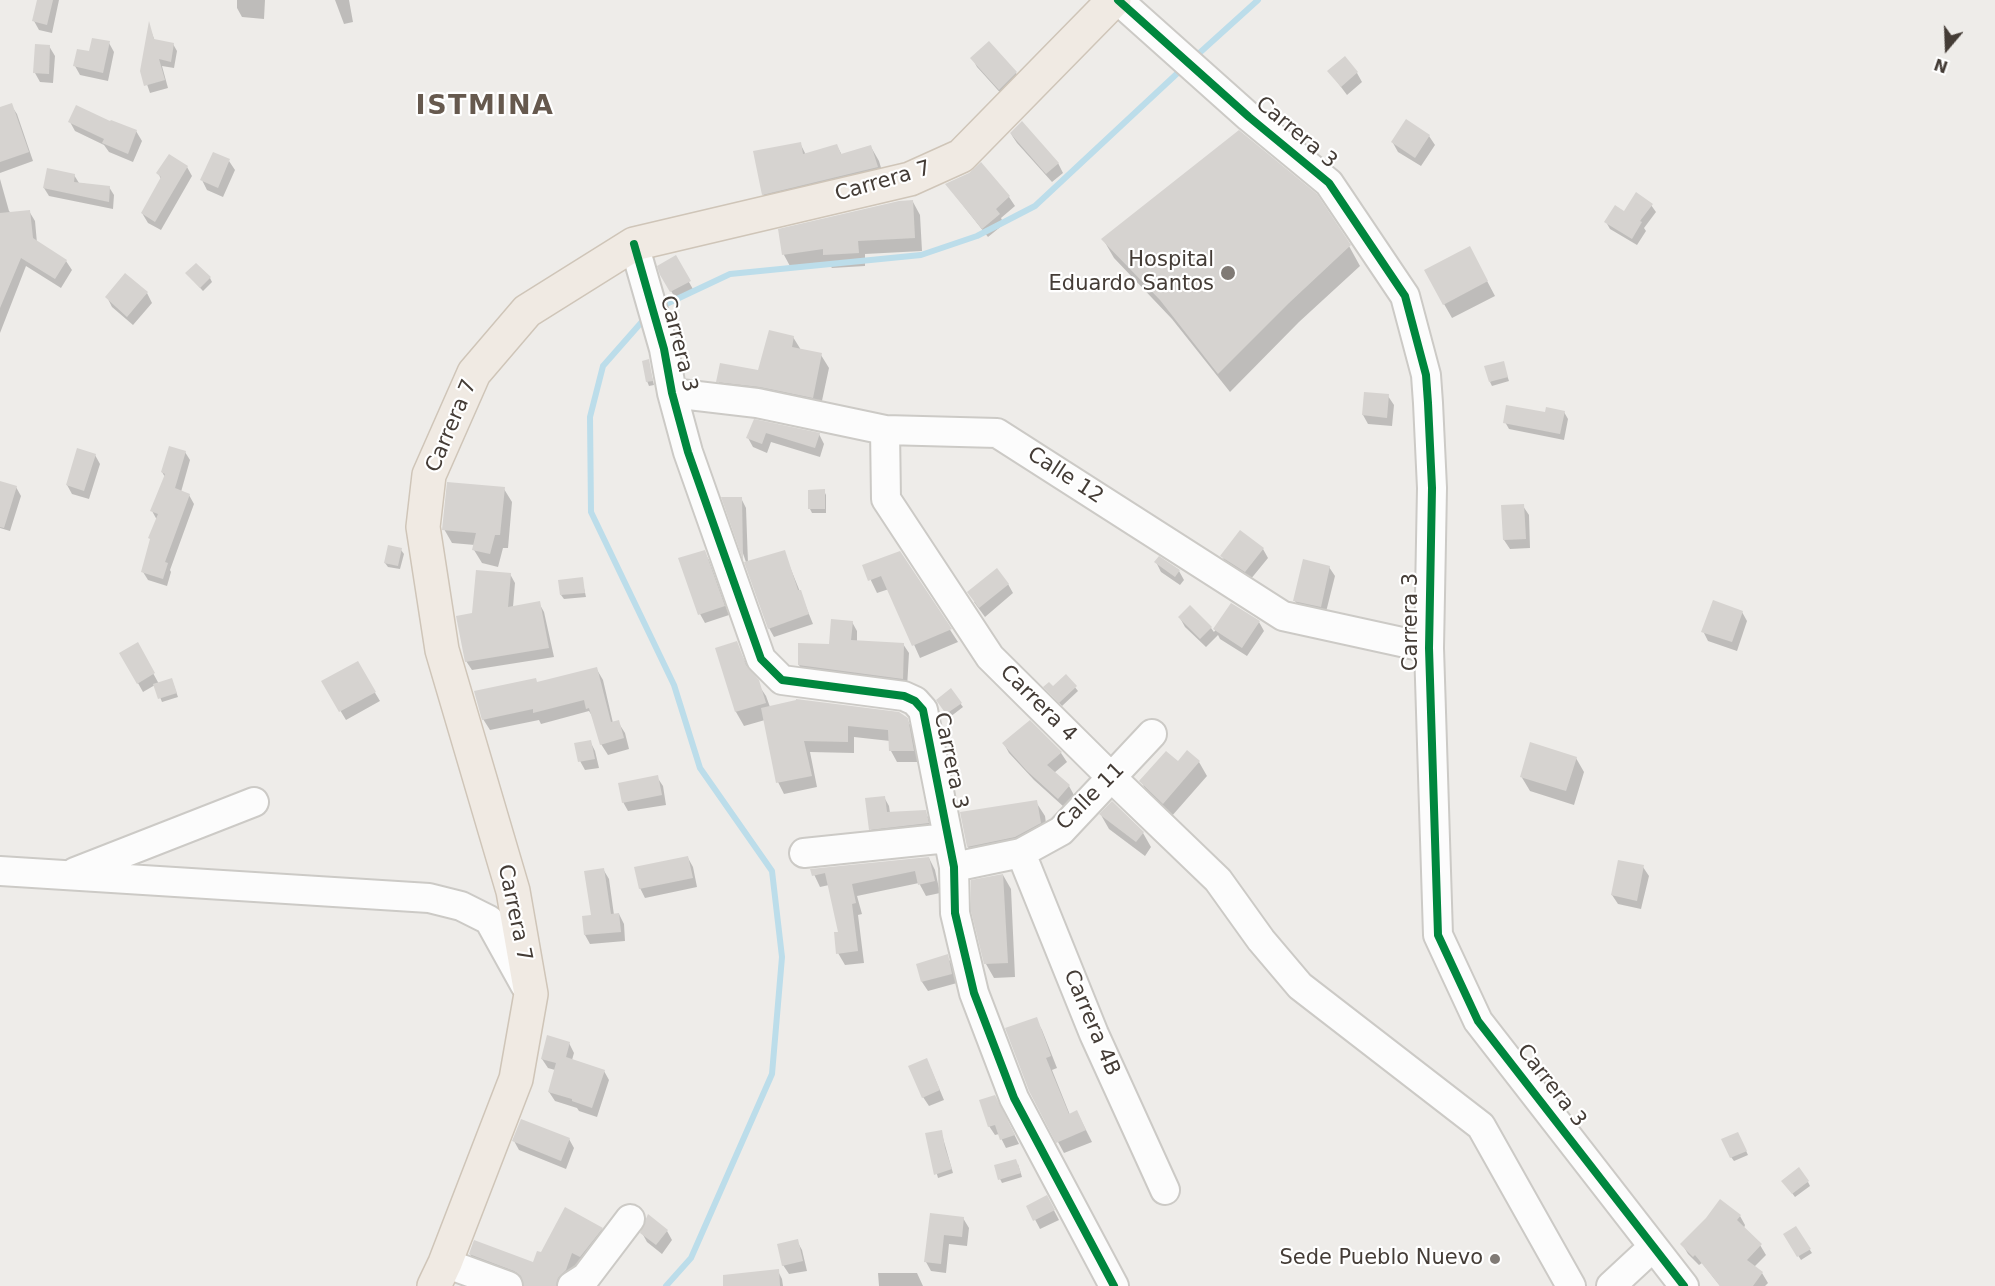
<!DOCTYPE html>
<style>
body{margin:0}
#map{position:relative;width:1995px;height:1286px;overflow:hidden;background:#eeece9;font-family:"DejaVu Sans",sans-serif}
canvas{display:block}
.north{position:absolute;left:1917px;top:18px;width:60px;height:60px;-webkit-text-stroke:4px #fff;paint-order:stroke;rotate:199deg;font-size:16px;font-weight:700;line-height:24px;text-align:center;color:#443c36}
.north::after{content:'';display:block;margin:auto;width:21px;height:27px;background:#443c36;clip-path:polygon(50% 0,100% 100%,50% 72%,0 100%)}
</style>
<div id="map">
<canvas width="1995" height="1286"></canvas>
<div class="north">N</div>
</div>
<script>
const c = document.querySelector('canvas').getContext('2d');
c.lineJoin = 'round';
function paint(path, color) { c.fillStyle = color; c.fill(path, 'evenodd'); }
const poly = rows => new Path2D(rows.map(r => 'M' + r).join(''));
function stroke(path, color, width, dash) { c.strokeStyle = color; c.lineWidth = width; c.lineCap = dash ? 'butt' : 'round'; c.setLineDash(dash || []); c.stroke(path); }
function drawText(font, color, halo, rows, align = 'center') {
  c.font = font + ' "DejaVu Sans",sans-serif'; c.lineWidth = 4.5; c.setLineDash([]); c.textBaseline = 'middle'; c.strokeStyle = halo; c.fillStyle = color; for (const [text, x, y, turn = 0] of rows) {
    c.save(); c.translate(x, y); c.rotate((+turn || 0) * Math.PI / 180); c.textAlign = isNaN(turn) ? turn : align; if (halo) c.strokeText(text, 0, 0); c.fillText(text, 0, 0); c.restore();
  }
}
paint(poly([
 [39,0,59,0,52,33,39,30,34,21],
 [237,0,265,0,264,19,242,17,237,8],
 [335,0,349,0,353,22,344,24],
 [149,26,155,41,173,44,177,51,174,68,162,66,168,88,150,93,142,70],
 [109,43,114,52,108,81,80,75,75,66,90,53],
 [49,46,55,56,53,83,40,82,35,73],
 [972,58,1016,73,1021,82,1005,98,977,67],
 [1329,71,1357,73,1362,82,1347,95],
 [11,105,17,114,33,161,0,173,0,109],
 [70,122,111,123,136,131,142,141,133,162,109,152,104,145,75,131],
 [1011,134,1058,163,1063,173,1052,182,1017,143],
 [1429,136,1435,145,1421,166,1398,152,1393,143],
 [800,143,806,155,837,146,842,155,871,147,879,161,885,181,772,208,763,194],
 [229,161,235,170,223,197,207,190,202,180],
 [981,165,1009,197,1015,206,1001,218,1004,224,988,237,947,185,970,174],
 [187,167,192,176,161,230,148,223,142,213,161,179,158,173],
 [74,175,79,183,109,187,114,195,113,209,49,196,44,188],
 [0,179,9,211,11,213,29,211,35,221,37,243,66,261,72,270,61,288,26,266,0,333],
 [913,202,920,215,922,251,865,254,865,266,832,268,828,263,791,268,784,255,779,231],
 [1651,205,1656,212,1644,228,1646,231,1637,245,1610,229,1606,222,1624,213],
 [1103,239,1349,246,1360,266,1299,322,1230,392,1172,319,1114,258],
 [675,257,694,291,677,301,661,274],
 [1477,262,1495,296,1452,318,1444,304],
 [187,274,210,278,212,282,203,291],
 [147,293,152,303,133,325,112,307,107,297],
 [793,337,801,350,821,355,829,368,820,410,725,394,718,381,759,372],
 [648,361,654,385,649,386,647,381],
 [1503,363,1509,381,1492,386,1490,382],
 [1388,396,1394,405,1392,426,1368,424,1363,415],
 [1564,412,1568,419,1564,440,1509,429,1505,422],
 [754,421,819,434,824,444,820,457,771,442,767,453,753,447,748,438],
 [185,452,190,460,181,492,189,495,194,504,170,570,171,572,167,586,148,580,143,572,157,520,152,511,165,477,162,472],
 [95,455,100,464,89,499,72,494,67,485],
 [0,482,16,487,21,496,10,531,0,528],
 [504,489,512,502,508,548,503,548,498,567,482,563,474,550,475,545,452,543,444,529],
 [824,491,826,495,826,513,812,513,810,509],
 [741,498,746,508,748,563,784,552,813,624,774,637,769,628,724,499],
 [1523,506,1529,515,1530,548,1510,549,1504,540],
 [1263,549,1268,558,1250,580,1227,565,1222,556],
 [401,550,404,554,400,569,388,567,385,563],
 [704,552,709,560,729,615,705,623,700,614],
 [900,553,958,642,920,658,889,589,877,593,864,566],
 [1156,562,1179,571,1184,580,1180,585,1161,572],
 [1329,567,1335,576,1325,616,1300,610,1295,601],
 [510,574,515,583,513,607,539,603,544,612,554,657,472,670,466,661,473,614],
 [582,579,586,597,564,599,561,595],
 [1008,584,1013,593,985,617,974,602],
 [1232,605,1259,622,1264,631,1247,656,1220,639,1218,635,1206,647,1185,627,1180,618,1211,628,1214,632],
 [1742,612,1747,621,1737,651,1708,641,1703,631],
 [852,622,857,631,857,642,903,644,909,653,907,688,804,674,799,665,831,646],
 [736,643,750,672,766,696,770,707,907,719,913,731,920,762,897,762,891,751,890,741,854,737,854,753,810,752,817,787,784,794,778,782,765,720,744,726,736,712,716,649],
 [137,644,159,684,173,683,178,697,162,702,155,685,143,692,121,653],
 [357,663,380,701,346,720,323,682],
 [596,668,603,680,613,723,618,722,625,733,629,749,608,755,601,744,594,719,589,711,541,724,539,720,490,730,483,719,538,684],
 [1066,676,1078,691,1062,706,1048,691],
 [960,703,963,707,950,717,940,704],
 [1030,722,1061,753,1067,762,1054,773,1069,786,1074,795,1064,807,1034,780,1009,753,1004,744],
 [590,741,595,751,599,768,585,770,580,761],
 [1188,752,1199,762,1207,776,1171,817,1149,796,1141,781,1178,763],
 [1576,758,1584,772,1574,805,1530,791,1521,776],
 [657,777,663,786,666,805,628,811,623,802],
 [884,797,889,806,890,813,925,812,930,821,933,832,876,838,871,829],
 [1036,802,1045,816,1048,838,977,861,968,847,962,813],
 [1101,815,1143,833,1151,847,1145,856,1109,829],
 [688,858,693,867,697,887,645,898,640,888],
 [929,858,935,870,940,893,926,896,919,883,857,896,862,914,858,915,864,963,845,965,838,953,840,933,829,885,820,887,812,870],
 [1643,867,1649,876,1641,909,1618,904,1612,895],
 [603,869,609,879,614,915,619,914,624,924,625,941,590,944,585,935,593,917],
 [1003,875,1011,889,1015,977,994,978,986,964],
 [947,956,952,965,957,983,928,991,922,982,918,965],
 [1036,1019,1042,1030,1057,1068,1052,1070,1070,1115,1077,1112,1092,1142,1064,1153,1058,1142],
 [569,1043,574,1053,572,1060,604,1071,609,1080,597,1117,579,1111,577,1108,555,1101,549,1092,555,1070,548,1068,542,1059],
 [931,1069,944,1100,929,1106,923,1097],
 [1000,1106,1019,1144,1006,1148,999,1134,995,1135,989,1126],
 [941,1131,953,1173,938,1178,926,1134],
 [1740,1138,1748,1155,1734,1161,1731,1157],
 [569,1139,574,1148,566,1169,519,1150,514,1141],
 [1018,1164,1022,1177,1002,1183,1000,1179],
 [1808,1182,1810,1186,1795,1197,1786,1185],
 [1047,1197,1059,1220,1040,1229,1028,1206],
 [931,1215,963,1218,969,1228,967,1246,949,1244,946,1273,931,1271,926,1262],
 [1740,1216,1745,1225,1744,1228,1760,1245,1766,1255,1754,1267,1762,1273,1768,1283,1765,1286,1720,1286,1702,1263,1699,1265,1688,1254,1682,1244],
 [1795,1228,1812,1253,1801,1260,1785,1235],
 [602,1229,608,1239,586,1267,578,1262,572,1281,566,1286,526,1286,522,1281,476,1264,470,1254,534,1264,541,1254],
 [667,1231,672,1240,662,1254,647,1242,642,1233],
 [797,1241,802,1250,807,1271,789,1274,783,1265],
 [778,1271,782,1279,783,1286,745,1286],
 [878,1273,917,1273,923,1286,879,1286]
]), '#0003');
stroke(poly([
 [1195,57,1258,0],
 [660,307,730,274,921,255,977,236,1035,206,1183,68],
 [647,316,603,366,590,417,591,512,674,685,700,768,772,871,782,957,772,1074,691,1258,666,1286]
]), '#bcddea', 6);
paint(poly([
 [37,0,53,0,47,25,32,21],
 [149,21,154,39,174,43,171,62,159,59,165,80,144,86,140,71],
 [92,38,110,41,103,73,73,66,77,49,89,51],
 [989,41,1017,72,999,90,970,58],
 [35,44,50,45,49,74,33,73],
 [1345,56,1358,72,1341,87,1327,71],
 [12,103,29,152,0,162,0,107],
 [76,105,110,121,111,120,137,130,128,154,102,143,104,139,68,122],
 [1406,119,1430,135,1415,158,1391,142],
 [1022,121,1059,163,1046,174,1010,133],
 [1239,130,1317,194,1351,245,1289,303,1218,374,1160,300,1101,239],
 [801,142,803,154,837,144,841,154,871,145,878,167,762,195,753,151],
 [213,152,230,159,218,188,200,180],
 [169,154,188,166,155,222,141,213,161,177,156,173],
 [981,162,1010,196,996,209,1000,214,982,229,945,184,969,173],
 [47,168,75,174,74,182,110,186,109,202,43,188],
 [1636,192,1653,204,1640,221,1642,222,1632,239,1604,222,1615,205,1624,211],
 [913,200,915,238,858,241,859,253,823,255,823,249,782,255,778,229,899,201],
 [30,210,33,238,67,260,55,279,21,258,0,308,0,213],
 [1470,246,1488,281,1443,305,1424,270],
 [676,255,691,281,670,292,660,275,657,266],
 [196,263,211,277,200,288,185,273],
 [125,273,148,292,127,317,105,297],
 [769,330,794,336,792,347,822,353,813,398,760,387,716,382,720,363,758,370],
 [649,359,653,381,646,382,642,361],
 [1504,361,1508,377,1489,382,1484,366],
 [1364,392,1389,394,1387,418,1362,415],
 [1506,405,1545,412,1546,407,1565,411,1560,434,1503,423],
 [754,419,820,433,815,448,766,433,762,444,746,438],
 [169,446,186,451,175,488,190,494,165,562,168,563,163,579,141,572,150,539,148,538,158,514,150,511,165,474,161,472],
 [77,448,96,454,84,491,66,485],
 [0,481,17,486,4,528,0,527],
 [447,482,505,487,500,535,495,535,490,554,472,550,476,533,442,530],
 [825,489,825,509,808,509,808,490],
 [721,497,742,497,743,560],
 [1524,504,1526,539,1503,540,1501,505],
 [1240,530,1264,548,1245,572,1220,556],
 [388,545,402,548,398,566,384,563],
 [705,550,725,606,698,615,678,558],
 [785,550,798,590,801,590,809,614,768,629,744,562],
 [900,551,952,629,912,646,881,576,868,581,862,565],
 [1159,556,1180,570,1175,577,1154,562],
 [1303,559,1330,566,1321,607,1293,601],
 [997,568,1009,584,979,608,967,592],
 [476,570,511,573,508,607,540,601,549,648,465,662,456,616,472,613],
 [583,577,585,593,560,595,558,580],
 [1713,600,1743,611,1732,642,1701,632],
 [1231,603,1260,621,1242,648,1213,629],
 [1190,605,1212,627,1200,639,1178,617],
 [831,619,853,621,851,640,904,643,903,679,798,665,798,643,829,644],
 [737,641,746,665,759,680,766,703,735,712,715,648],
 [138,642,155,673,137,684,119,653],
 [358,661,376,692,339,712,321,681],
 [597,667,611,722,619,720,624,738,600,745,589,708,586,709,584,700,533,713,533,709,482,720,474,691,536,678,537,682],
 [1066,674,1077,686,1059,703,1043,687,1049,682,1053,686],
 [172,678,177,693,158,699,153,684],
 [951,688,962,703,946,714,936,700],
 [796,699,899,712,908,718,914,751,889,751,888,730,848,726,848,742,804,741,812,776,776,783,761,708,796,700],
 [1030,720,1062,752,1047,765,1070,785,1058,799,1027,771,1002,743],
 [591,740,595,759,578,762,574,743],
 [1530,742,1577,757,1566,791,1520,777],
 [1187,750,1200,761,1163,804,1139,781,1166,751,1178,761],
 [658,775,662,795,622,803,618,783],
 [885,796,887,812,926,810,929,823,869,830,865,798],
 [1037,800,1041,823,1015,837,967,847,960,812],
 [1112,801,1144,832,1136,842,1099,814],
 [688,856,693,878,639,889,634,867],
 [929,857,935,881,918,885,915,871,852,884,856,903,852,904,858,951,836,954,834,932,838,932,825,873,812,876,810,869],
 [1618,860,1644,865,1637,901,1611,895],
 [604,868,611,914,619,913,621,932,584,935,582,916,591,915,584,871],
 [1003,874,1008,963,984,964,971,911,971,880],
 [948,954,952,974,921,982,916,964],
 [1037,1017,1051,1056,1046,1058,1069,1114,1077,1110,1086,1130,1056,1143,1029,1091,1005,1028],
 [547,1035,570,1042,566,1057,605,1070,592,1108,572,1101,572,1099,548,1092,556,1063,541,1059],
 [927,1058,940,1090,922,1098,908,1066],
 [995,1095,1015,1135,1000,1140,995,1125,988,1127,979,1100],
 [521,1119,570,1138,561,1161,512,1141],
 [942,1130,945,1148,952,1169,934,1175,925,1133],
 [1738,1132,1747,1151,1730,1158,1721,1139],
 [1016,1159,1021,1173,998,1180,994,1165],
 [1799,1167,1809,1181,1792,1194,1781,1181],
 [1047,1195,1055,1210,1033,1221,1026,1206],
 [1720,1199,1741,1215,1737,1220,1762,1244,1747,1260,1763,1272,1753,1286,1720,1286,1695,1255,1693,1257,1680,1244,1706,1218],
 [565,1207,603,1228,580,1257,572,1253,566,1270,558,1278,556,1286,524,1286,521,1276,514,1271,469,1254,474,1240,533,1262,537,1251,541,1252],
 [930,1213,964,1217,962,1237,944,1235,941,1264,924,1262],
 [648,1214,668,1230,656,1245,640,1233],
 [1796,1226,1811,1249,1797,1257,1783,1234],
 [798,1239,803,1261,782,1266,777,1244],
 [779,1269,780,1286,723,1286,723,1275]
]), '#d6d3d0');
const minor = poly([
 [1118,0,1249,117,1329,183,1405,296,1426,375,1428,403,1432,488,1429,648,1438,935,1478,1021,1684,1286],
 [634,244,664,349,672,393,688,452,761,659,782,680,904,696,915,701,923,710,954,867,955,913,974,993,1014,1098,1114,1286],
 [672,393,757,403,885,430,997,433,1283,616,1429,648],
 [885,430,886,499,990,657,1111,777,1218,880,1261,940,1300,986,1481,1126,1571,1286],
 [804,853,948,838],
 [1021,853,1094,1034,1165,1190],
 [954,867,1021,853,1061,831,1152,734],
 [0,871,429,898,461,906,489,920,525,985],
 [75,872,254,802],
 [445,1263,508,1286],
 [572,1286,586,1277,630,1219],
 [1611,1286,1653,1247]
]);
const major = poly([
 [434,1286,445,1263,516,1079,531,994,513,891,442,650,423,527,429,475,474,373,527,311,634,244,910,179,961,156,1114,0]
]);
stroke(minor, '#cccac6', 32);
stroke(major, '#cfc5b8', 36);
stroke(minor, '#fcfcfc', 28);
stroke(major, '#f0eae3', 33);
stroke(poly([
 [1118,0,1249,117,1329,183,1405,296,1426,375,1428,403,1432,488,1429,648,1438,935,1478,1021,1684,1286],
 [634,244,664,349,672,393,688,452,761,659,782,680,904,696,915,701,923,710,954,867,955,913,974,993,1014,1098,1114,1286]
]), '#00873e', 8);
for (const [x, y, r, color] of [
 [1228,273,8,"#807a75"],
 [1495,1259,6,"#807a75"]
]) { const dot = new Path2D(); dot.arc(x, y, r, 0, 2 * Math.PI); c.fillStyle = color; c.fill(dot); stroke(dot, '#fff', 2); }
drawText('21px', '#443c36', '#fff', [
 ["Carrera 3",1296,133,40],
 ["Carrera 7",883,182,-16],
 ["Carrera 3",678,344,76],
 ["Carrera 7",452,426,-67],
 ["Calle 12",1065,476,33],
 ["Carrera 3",1412,622,-90],
 ["Carrera 4",1038,704,45],
 ["Carrera 3",950,761,78],
 ["Calle 11",1091,797,-45],
 ["Carrera 7",514,913,78],
 ["Carrera 4B",1091,1023,67],
 ["Carrera 3",1551,1086,52]
]);
drawText('21px', '#443c36', '#fff', [
 ["Hospital",1214,261],
 ["Eduardo Santos",1214,285],
 ["Sede Pueblo Nuevo",1483,1259]
], 'right');
c.letterSpacing = '1.5px';
drawText('bold 27px', '#66594e', '#fff', [
 ["ISTMINA",485,107]
]);
c.letterSpacing = '0px';
</script>
